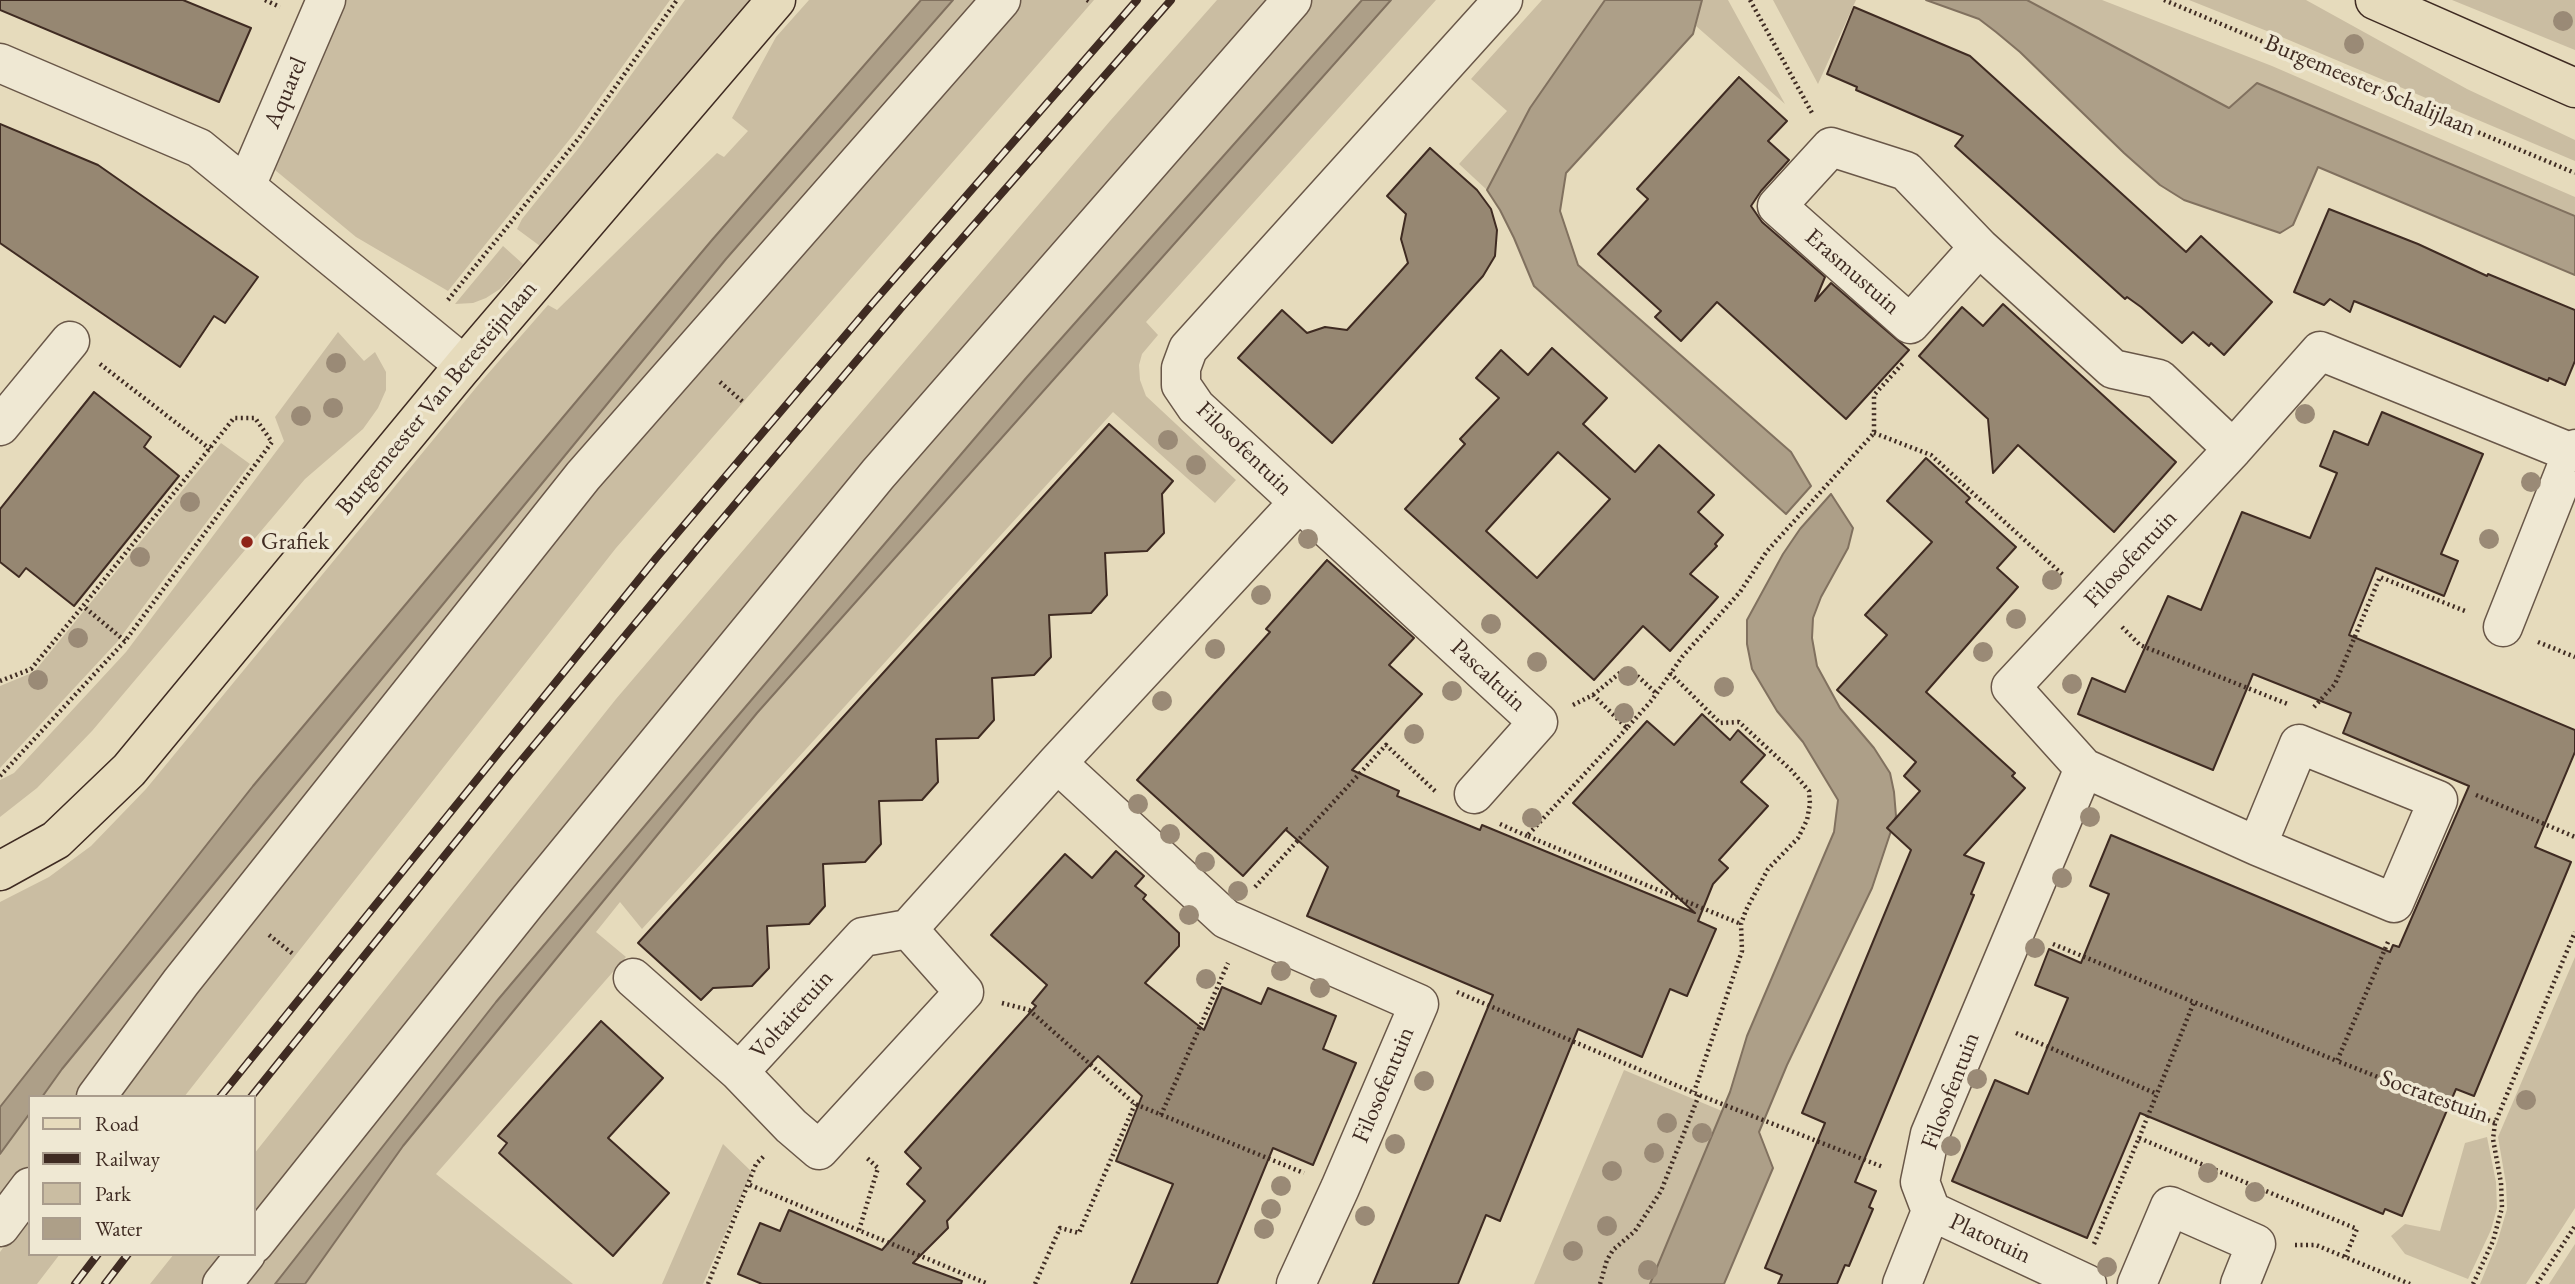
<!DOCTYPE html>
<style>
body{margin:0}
#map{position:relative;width:2575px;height:1284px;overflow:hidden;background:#e6dbbc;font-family:"EB Garamond",serif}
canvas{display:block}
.legend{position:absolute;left:28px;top:1095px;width:228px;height:161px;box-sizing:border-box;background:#efe8d3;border:2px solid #a99c8c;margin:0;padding:9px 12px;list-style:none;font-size:21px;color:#3f2b22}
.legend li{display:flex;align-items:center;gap:14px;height:35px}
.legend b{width:35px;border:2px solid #a99c8c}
</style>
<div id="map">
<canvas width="2575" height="1284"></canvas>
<ul class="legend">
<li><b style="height:9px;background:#e6dbbc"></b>Road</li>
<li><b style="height:9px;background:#3f2b22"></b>Railway</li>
<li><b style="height:19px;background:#cabda2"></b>Park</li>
<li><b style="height:19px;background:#ad9f88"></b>Water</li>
</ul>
</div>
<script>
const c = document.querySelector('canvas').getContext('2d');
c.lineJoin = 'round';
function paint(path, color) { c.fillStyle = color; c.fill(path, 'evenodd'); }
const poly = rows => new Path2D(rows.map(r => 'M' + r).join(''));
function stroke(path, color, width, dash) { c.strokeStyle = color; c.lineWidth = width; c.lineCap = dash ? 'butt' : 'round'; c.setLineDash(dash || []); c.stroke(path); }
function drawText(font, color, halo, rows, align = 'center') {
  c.font = font + ' "EB Garamond",serif'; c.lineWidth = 7; c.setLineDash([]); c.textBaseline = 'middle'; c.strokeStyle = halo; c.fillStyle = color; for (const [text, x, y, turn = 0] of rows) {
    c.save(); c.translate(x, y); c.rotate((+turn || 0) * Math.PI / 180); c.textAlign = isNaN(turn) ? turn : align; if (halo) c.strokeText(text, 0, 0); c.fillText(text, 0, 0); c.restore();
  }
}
paint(poly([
 [343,0,670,0,574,134,448,291,356,237,275,170],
 [685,0,750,0,540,246,517,229,522,219,577,150],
 [809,0,921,0,712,240,253,786,0,1107,0,902,49,877,91,846,146,789,479,384,548,305,557,310,717,153,724,157,748,131,732,118,776,37],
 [953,0,977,0,77,1097,42,1097,62,1069,726,259],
 [1018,0,1094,0,616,548,184,1097,115,1097,579,500],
 [1217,0,1275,0,254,1223,254,1154,616,699,1110,121],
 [1312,0,1362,0,1027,377,719,738,496,1002,275,1284,236,1284,848,531],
 [1391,0,1436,0,1146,322,1158,335,1142,354,1139,365,1140,380,1146,396,1236,480,1215,503,1113,412,642,929,620,902,596,932,626,957,436,1174,573,1284,306,1284,403,1146,757,713],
 [1542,0,1605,0,1530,108,1487,190,1459,164,1507,111,1471,79],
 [1702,0,1728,0,1785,104,1696,26],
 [1773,0,1856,0,1818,84],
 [2027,0,2102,0,2272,66,2575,197,2575,216,2257,83,2230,109],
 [2189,0,2306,0,2467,89,2575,140,2575,161,2277,35],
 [2452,0,2575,0,2575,50],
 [503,246,523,264,500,289,486,298,473,303,455,304],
 [338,332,364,361,375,352,386,372,386,390,378,408,363,429,305,479,92,731,37,788,0,817,0,780,14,773,126,652,284,441,275,417],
 [221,443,250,464,117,642,0,768,0,686,34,672],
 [2575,957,2575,1208,2526,1284,2480,1284,2497,1243,2507,1209,2506,1184,2498,1137],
 [1624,1070,1722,1111,1650,1284,1534,1284],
 [30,1113,30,1163,0,1204,0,1154],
 [2487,1137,2496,1182,2497,1208,2491,1230,2468,1279,2405,1254,2391,1236,2405,1224,2440,1231,2465,1143],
 [723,1144,752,1172,703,1284,662,1284],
 [30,1211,30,1254,60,1254,37,1284,0,1284,0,1252],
 [2575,1244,2575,1284,2549,1284],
 [174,1254,230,1254,207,1284,150,1284]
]), '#cabda2');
const water = poly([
 [921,0,953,0,726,259,62,1069,42,1097,30,1097,30,1113,0,1154,0,1107,253,786,712,240,921,0],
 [1362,0,1391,0,757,713,403,1146,305,1284,275,1284,496,1002,719,738,1027,377,1362,0],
 [1605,0,1702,0,1693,34,1566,173,1560,211,1578,265,1791,452,1811,486,1786,514,1534,286,1514,238,1500,210,1487,190,1530,108,1605,0],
 [1926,0,2027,0,2229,108,2257,83,2575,216,2575,275,2318,167,2293,225,2280,233,2184,200,2160,185,2124,153,2020,52,1996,32,1979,19,1926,0],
 [1831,494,1853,528,1848,548,1821,597,1813,618,1812,638,1817,666,1840,708,1874,748,1890,773,1894,792,1896,816,1872,888,1787,1065,1759,1132,1773,1168,1724,1284,1650,1284,1730,1092,1747,1036,1834,832,1838,800,1803,742,1777,711,1752,669,1747,644,1747,620,1783,554,1800,529,1831,494]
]);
paint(water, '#ad9f88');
stroke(water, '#81715f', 2);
const building = poly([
 [0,0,183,0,251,28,219,102,0,10,0,0],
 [1854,7,1970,56,2186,252,2201,236,2272,302,2224,355,2211,343,2209,346,2193,332,2182,343,2141,307,2127,297,2125,299,1955,146,1963,136,1856,90,1857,87,1827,74,1854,7],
 [1739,77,1787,121,1768,141,1789,160,1761,191,1751,206,1762,222,1825,277,1815,301,1831,283,1909,350,1846,419,1717,302,1681,341,1655,317,1661,311,1598,254,1648,199,1637,189,1739,77],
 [0,124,98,165,258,277,225,323,214,316,180,367,0,243,0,124],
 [1430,148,1477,190,1491,209,1497,230,1495,256,1483,276,1332,443,1238,358,1282,310,1307,333,1325,327,1347,330,1391,282,1408,263,1401,239,1406,214,1387,196,1430,148],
 [2329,209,2418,244,2487,276,2488,274,2575,310,2575,361,2565,385,2549,378,2548,381,2354,301,2350,312,2330,299,2324,305,2294,292,2329,209],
 [2003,304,2176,462,2114,532,2018,445,1993,473,1988,419,1919,356,1962,307,1983,326,2003,304],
 [1552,348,1607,398,1583,424,1635,472,1659,445,1714,495,1698,512,1723,535,1715,544,1717,546,1690,574,1718,597,1670,651,1643,626,1594,680,1405,509,1465,444,1460,439,1499,398,1476,378,1501,350,1528,375,1552,348],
 [1558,452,1610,499,1537,578,1486,531,1558,452],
 [94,392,151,437,144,447,179,476,74,606,26,568,19,577,0,562,0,509,94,392],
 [2382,412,2483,454,2441,554,2458,561,2444,596,2376,568,2349,635,2575,730,2575,752,2535,847,2571,862,2474,1096,2456,1089,2402,1216,2385,1209,2383,1214,2140,1113,2087,1238,1952,1181,1995,1080,2028,1094,2068,998,2035,985,2049,949,2081,963,2109,894,2090,886,2111,835,2390,952,2393,945,2399,947,2469,786,2343,733,2351,713,2253,674,2213,770,2078,714,2092,678,2125,692,2168,596,2201,610,2242,512,2310,538,2337,473,2320,466,2334,431,2368,445,2382,412],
 [1109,424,1173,481,1162,494,1164,533,1147,551,1105,553,1107,595,1091,613,1049,615,1051,657,1034,675,992,678,994,720,978,738,936,739,938,782,922,800,879,801,881,844,865,862,823,864,825,906,809,924,767,926,769,968,752,986,713,988,701,1000,638,943,1109,424],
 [1926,458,1970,498,1966,502,2016,547,1997,568,2018,587,1926,692,2015,773,2012,776,2025,788,1964,855,1984,863,1971,894,1974,895,1855,1182,1876,1191,1869,1207,1873,1209,1849,1266,1845,1265,1837,1284,1778,1284,1782,1275,1765,1268,1825,1123,1802,1113,1911,850,1887,828,1920,791,1904,776,1916,762,1837,690,1887,635,1865,615,1932,542,1887,501,1926,458],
 [1327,560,1414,638,1389,665,1422,694,1352,770,1399,791,1397,796,1480,830,1482,825,1695,913,1573,803,1647,721,1674,745,1702,714,1730,740,1738,730,1765,755,1741,782,1768,806,1719,860,1728,868,1713,884,1698,921,1716,929,1687,996,1670,989,1642,1057,1578,1029,1500,1221,1486,1215,1458,1284,1373,1284,1493,995,1307,916,1328,867,1286,830,1287,828,1243,876,1137,780,1270,632,1266,629,1327,560],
 [1116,851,1144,876,1135,886,1146,895,1143,899,1179,933,1179,946,1145,983,1204,1030,1222,987,1261,1004,1268,988,1336,1016,1323,1049,1356,1063,1313,1165,1273,1148,1217,1284,1131,1284,1173,1184,1116,1161,1142,1096,1098,1056,947,1221,948,1228,913,1263,962,1281,961,1284,762,1284,738,1274,760,1223,780,1231,789,1210,882,1250,925,1201,907,1184,921,1168,905,1152,1036,1006,1032,1003,1047,985,991,935,1065,854,1092,878,1116,851],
 [601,1021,663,1078,608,1138,669,1193,613,1256,499,1153,507,1143,498,1136,601,1021]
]);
paint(building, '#968772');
stroke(building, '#3f2b22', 2);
const minor = poly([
 [0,63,199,148,464,365],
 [246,186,326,0],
 [1979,247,1906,171,1831,147,1777,206,1910,324,1979,247,2113,369,2159,379,2233,449],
 [0,426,70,341],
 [1299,502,1538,722,1474,794],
 [2503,627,2572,453],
 [2299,744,2438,800,2394,903,2257,846,2299,744],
 [2084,768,2257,846],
 [908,929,863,937,739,1072,791,1126,819,1150,964,992,908,929,1057,763],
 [633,978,739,1072],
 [96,1097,181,982,583,476,1001,0],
 [1931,1211,2087,1284],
 [0,1227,30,1187],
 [254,1244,527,902,878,474,1292,0],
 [222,1284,246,1254],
 [1296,1284,1340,1188,1419,1004,1226,919,1057,763,1299,502,1196,407,1181,385,1181,368,1188,349,1503,0],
 [1902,1284,1931,1211,1920,1182,1930,1134,2084,768,2011,687,2233,449,2320,351,2572,453,2575,449],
 [2137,1284,2170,1206,2256,1244,2240,1284]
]);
const major = poly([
 [2375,0,2575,88],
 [0,871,56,840,129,770,464,365,776,0]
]);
stroke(minor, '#695748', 41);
stroke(major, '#3f2b22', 41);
stroke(poly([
 [265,0,280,7],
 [1087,0,1090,2],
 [1750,0,1812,113],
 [2164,0,2575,173],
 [448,300,579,138,677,0],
 [100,364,210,449],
 [720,382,743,402],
 [1874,433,1931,455,2063,575],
 [2122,627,2140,645,2290,705],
 [2538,642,2575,657],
 [1670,673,1720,723,1739,722,1791,770,1809,791,1810,804,1807,820,1798,838,1768,869,1746,910,1741,924,1742,951,1694,1092],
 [0,681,31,669,83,606],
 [1593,695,1621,672,1631,670,1656,693],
 [1573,705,1593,695,1627,728,1652,700,1682,657,1740,592,1767,551,1874,433,1874,395,1904,362],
 [2314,707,2335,684,2380,577,2465,611],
 [1627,728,1527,836,1741,924],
 [0,776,125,641,272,442,255,418,234,418,83,606,125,641],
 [2476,795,2575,837],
 [1500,824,1527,836],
 [1255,887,1386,745,1435,791],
 [269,935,293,954],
 [2388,942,2337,1061,2495,1123,2575,932],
 [2053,944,2337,1061],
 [1457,992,1699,1095,1883,1167],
 [1002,1003,1029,1010,1135,1104,1304,1173],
 [2016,1033,2157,1094],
 [1161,1115,1228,963],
 [2139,1138,2194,1002],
 [750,1185,988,1284],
 [859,1230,878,1168,867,1158],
 [2094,1244,2139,1138,2357,1229,2345,1257],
 [2295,1245,2316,1245,2410,1284],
 [708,1284,756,1164,765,1155],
 [1035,1284,1060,1228,1079,1233,1135,1104],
 [1600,1284,1607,1260,1613,1250,1635,1231,1661,1191,1699,1095],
 [2473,1284,2493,1241,2502,1208,2501,1183,2493,1139,2495,1123],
 [2537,1284,2575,1226]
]), '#3f2b22', 4.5, [2, 3.5]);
stroke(minor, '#efe8d3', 38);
stroke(major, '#e6dbbc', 38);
const rail = poly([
 [220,1097,657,557,872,304,1137,0],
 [251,1097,511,773,703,542,902,307,1171,0],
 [75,1284,98,1254],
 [105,1284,128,1254]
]);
stroke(rail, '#3f2b22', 8);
stroke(rail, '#efe8d3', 5, [16]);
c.fillStyle = '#9a8a76';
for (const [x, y] of [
 [2563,21],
 [2354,44],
 [336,363],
 [333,408],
 [2305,414],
 [301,416],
 [1168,440],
 [1196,465],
 [2531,482],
 [190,502],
 [1308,539],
 [2489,539],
 [140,557],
 [2052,580],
 [1261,595],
 [2016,619],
 [1491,624],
 [78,638],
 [1215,649],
 [1983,652],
 [1537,662],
 [1628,676],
 [38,680],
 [2072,684],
 [1724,687],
 [1452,691],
 [1162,701],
 [1624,713],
 [1414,734],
 [1138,804],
 [2090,817],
 [1532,818],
 [1170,834],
 [1205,862],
 [2062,878],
 [1238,891],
 [1189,915],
 [2035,948],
 [1281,971],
 [1206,979],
 [1320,988],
 [1977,1079],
 [1424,1081],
 [2526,1100],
 [1667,1123],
 [1702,1133],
 [1395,1144],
 [1951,1146],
 [1654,1153],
 [1612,1171],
 [2208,1173],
 [1281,1186],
 [2255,1192],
 [1271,1209],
 [1365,1216],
 [1607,1226],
 [1264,1229],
 [1573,1251],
 [2107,1267],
 [1648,1270]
]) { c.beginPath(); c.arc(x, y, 10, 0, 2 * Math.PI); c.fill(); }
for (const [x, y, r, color] of [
 [247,542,7,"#8f2418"]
]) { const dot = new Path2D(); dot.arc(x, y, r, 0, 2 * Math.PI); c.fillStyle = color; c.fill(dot); stroke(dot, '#efe8d3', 2.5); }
drawText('24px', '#3f2b22', '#efe8d3', [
 ["Burgemeester Schalijlaan",2370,86,23],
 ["Aquarel",286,93,-67],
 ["Erasmustuin",1852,272,41],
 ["Burgemeester Van Beresteijnlaan",437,398,-50],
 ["Filosofentuin",1244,449,44],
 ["Filosofentuin",2131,559,-47],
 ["Pascaltuin",1488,676,43],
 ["Voltairetuin",792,1015,-48],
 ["Filosofentuin",1384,1085,-67],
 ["Filosofentuin",1951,1091,-69],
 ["Socratestuin",2434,1097,20],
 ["Platotuin",1990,1239,25]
]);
drawText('24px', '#3f2b22', '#efe8d3', [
 ["Grafiek",261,542]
], 'left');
</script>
